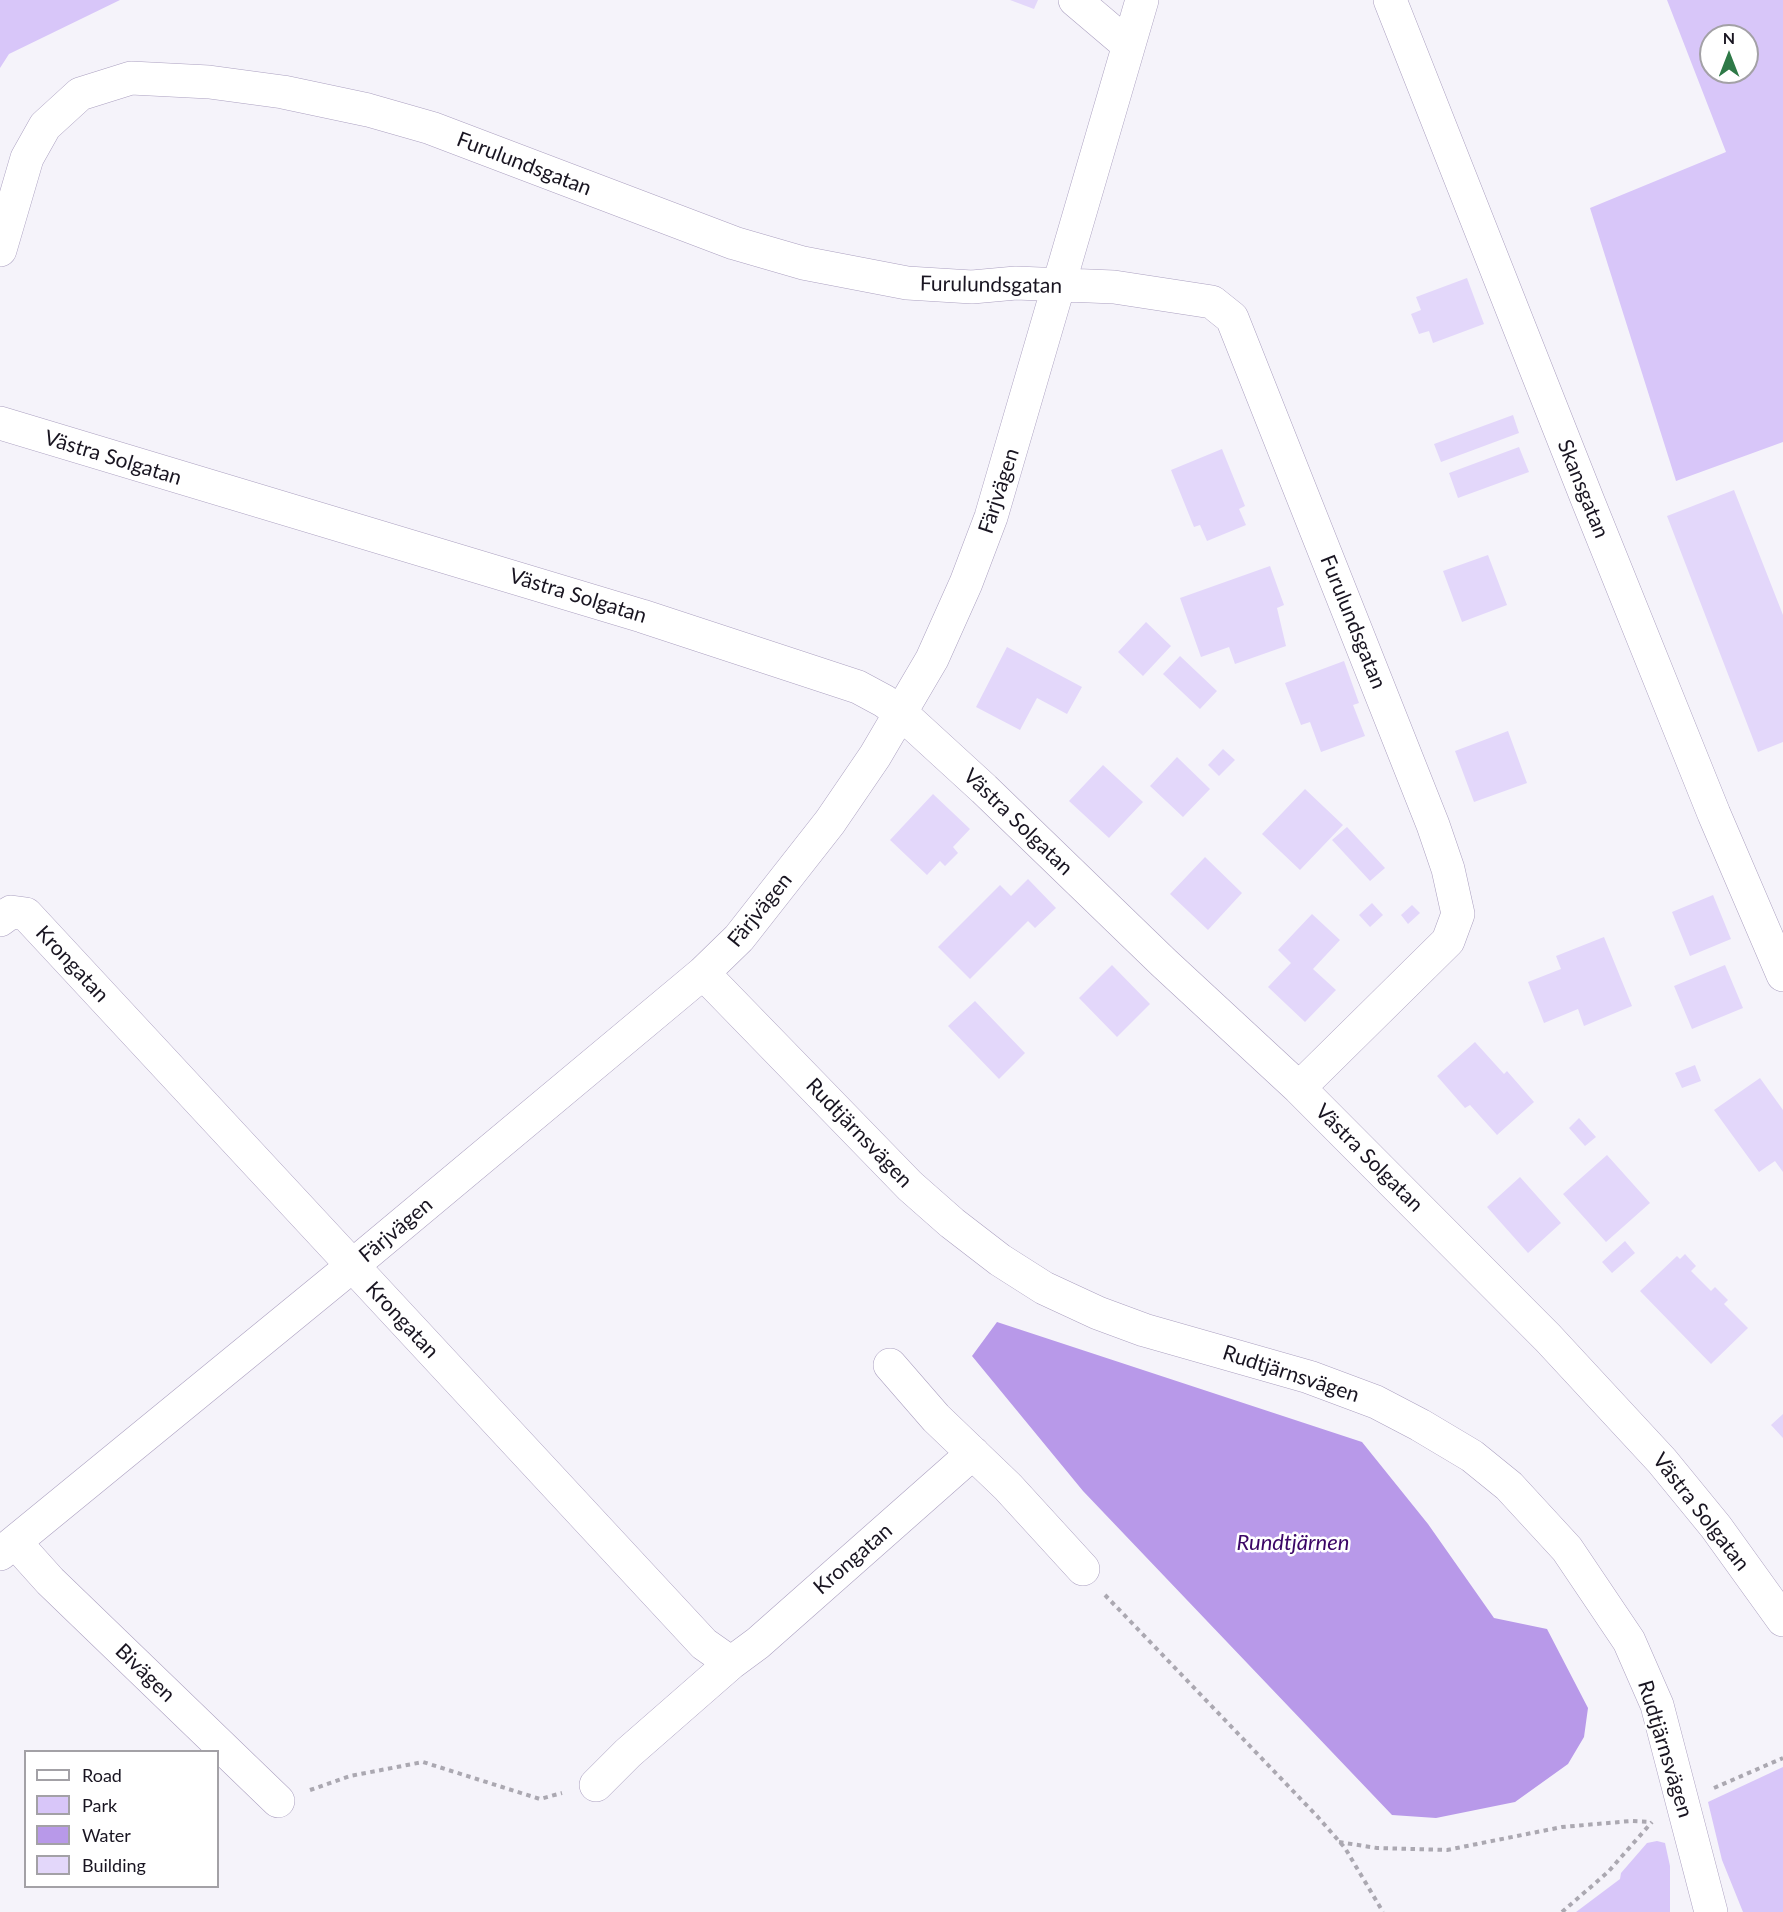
<!DOCTYPE html>
<meta charset="utf-8">
<style>
body{margin:0}
#map{position:relative;width:1783px;height:1912px;overflow:hidden;background:#f5f3fa;font-family:Lato,sans-serif}
canvas{display:block}
.legend{position:absolute;left:24px;top:1750px;width:195px;height:138px;box-sizing:border-box;background:#fff;border:2px solid #a3a1a6;margin:0;padding:8px 10px;list-style:none;font-size:18px;color:#191521}
.legend li{display:flex;align-items:center;gap:12px;height:30px}
.legend b{width:30px;border:2px solid #a3a1a6}
.north{position:absolute;left:1699px;top:24px;width:60px;height:60px;box-sizing:border-box;background:#fff;border:2px solid #a3a1a6;border-radius:50%;rotate:0deg;font-size:16px;font-weight:700;line-height:24px;text-align:center;color:#191521}
.north::after{content:'';display:block;margin:auto;width:21px;height:27px;background:#2e7947;clip-path:polygon(50% 0,100% 100%,50% 72%,0 100%)}
</style>
<div id="map">
<canvas width="1783" height="1912"></canvas>
<ul class="legend">
<li><b style="height:8px;background:#fff"></b>Road</li>
<li><b style="height:16px;background:#d8c6f9"></b>Park</li>
<li><b style="height:16px;background:#b899e9"></b>Water</li>
<li><b style="height:16px;background:#e3d7fa"></b>Building</li>
</ul>
<div class="north">N</div>
</div>
<script>
const c = document.querySelector('canvas').getContext('2d');
c.lineJoin = 'round';
function paint(path, color) { c.fillStyle = color; c.fill(path, 'evenodd'); }
const poly = rows => new Path2D(rows.map(r => 'M' + r).join(''));
function stroke(path, color, width, dash) { c.strokeStyle = color; c.lineWidth = width; c.lineCap = dash ? 'butt' : 'round'; c.setLineDash(dash || []); c.stroke(path); }
function drawText(font, color, halo, rows, align = 'center') {
  c.font = font + ' Lato,sans-serif'; c.lineWidth = 5; c.setLineDash([]); c.textBaseline = 'middle'; c.strokeStyle = halo; c.fillStyle = color; for (const [text, x, y, turn = 0] of rows) {
    c.save(); c.translate(x, y); c.rotate((+turn || 0) * Math.PI / 180); c.textAlign = isNaN(turn) ? turn : align; if (halo) c.strokeText(text, 0, 0); c.fillText(text, 0, 0); c.restore();
  }
}
paint(poly([
 [0,0,120,0,9,54,0,68],
 [1667,0,1783,0,1783,442,1676,481,1590,208,1726,152],
 [1711,36,1747,36,1747,72,1711,72],
 [1783,1767,1783,1912,1743,1912,1722,1860,1708,1802],
 [1657,1841,1665,1843,1670,1866,1670,1912,1576,1912,1620,1879,1621,1873,1647,1843]
]), '#d8c6f9');
paint(poly([
 [997,1322,1362,1442,1428,1524,1494,1618,1547,1629,1588,1708,1584,1737,1568,1764,1515,1802,1436,1818,1392,1815,1083,1491,972,1356]
]), '#b899e9');
paint(poly([
 [1010,0,1038,0,1034,9],
 [1467,278,1484,324,1433,343,1429,331,1419,334,1411,314,1421,310,1416,297],
 [1513,415,1519,433,1441,462,1434,444],
 [1519,447,1529,472,1458,498,1449,473],
 [1222,449,1245,506,1239,509,1246,525,1207,541,1200,525,1194,527,1171,470],
 [1734,490,1783,615,1783,742,1758,752,1667,516],
 [1488,555,1507,605,1462,622,1443,571],
 [1270,566,1284,605,1277,608,1286,646,1235,664,1229,647,1201,657,1180,598],
 [1146,622,1171,646,1143,676,1118,652],
 [1007,647,1082,687,1067,714,1037,698,1020,730,976,707],
 [1180,656,1217,691,1200,709,1163,674],
 [1344,661,1359,703,1353,705,1365,736,1321,752,1310,722,1301,725,1285,683],
 [1508,731,1527,783,1474,802,1455,751],
 [1223,749,1235,760,1219,776,1208,765],
 [1177,757,1210,789,1183,817,1150,786],
 [1103,765,1143,802,1109,838,1069,801],
 [1305,789,1343,825,1300,870,1262,834],
 [933,794,970,829,953,847,958,853,945,866,940,861,927,875,890,840],
 [1347,827,1385,868,1370,881,1332,840],
 [1205,857,1242,893,1208,930,1170,894],
 [1028,879,1056,908,1035,928,1028,921,970,979,938,947,1000,885,1011,896],
 [1713,895,1731,939,1690,956,1672,912],
 [1372,903,1383,915,1370,927,1359,915],
 [1412,905,1420,913,1408,924,1401,915],
 [1312,914,1340,940,1313,969,1336,990,1305,1022,1268,987,1291,963,1278,950],
 [1604,937,1632,1006,1584,1026,1578,1009,1544,1023,1528,982,1561,969,1556,956],
 [1112,965,1150,1004,1117,1037,1079,998],
 [1725,965,1743,1008,1692,1029,1674,986],
 [975,1001,1025,1053,999,1079,948,1026],
 [1475,1042,1504,1074,1507,1071,1534,1102,1497,1135,1470,1105,1465,1108,1437,1076],
 [1695,1065,1701,1081,1682,1088,1675,1073],
 [1760,1078,1783,1110,1783,1172,1775,1161,1759,1172,1714,1110],
 [1579,1118,1596,1137,1585,1146,1569,1128],
 [1607,1155,1650,1203,1606,1242,1563,1194],
 [1520,1177,1561,1223,1528,1253,1487,1207],
 [1625,1241,1635,1253,1612,1273,1602,1262],
 [1685,1254,1696,1266,1691,1271,1711,1291,1715,1287,1728,1300,1724,1304,1748,1328,1711,1364,1640,1291,1677,1256,1680,1259],
 [1783,1414,1783,1438,1771,1425]
]), '#e3d7fa');
const minor = poly([
 [1075,0,1128,45],
 [1390,0,1588,501,1714,814,1783,975],
 [0,250,27,158,45,126,80,94,131,78,209,82,283,92,368,110,431,128,734,243,803,263,907,283,972,287,1016,283,1114,287,1212,302,1232,318,1433,825,1448,869,1458,914,1448,941,1299,1088],
 [0,423,642,616,858,687,884,701,901,713,984,789,1164,963,1299,1088,1548,1338,1662,1461,1716,1527,1783,1620],
 [0,920,11,912,26,914,704,1644,731,1663,758,1643,973,1453],
 [703,973,910,1186,952,1223,1000,1260,1044,1288,1098,1313,1144,1330,1309,1377,1376,1402,1420,1425,1472,1456,1509,1486,1567,1549,1629,1641,1657,1705,1711,1912],
 [890,1365,936,1418,1008,1487,1083,1569],
 [15,1542,50,1581,278,1801],
 [0,1554,352,1266,703,973,739,938,830,822,875,756,932,659,966,583,991,517,1142,0],
 [596,1785,628,1753,731,1663]
]);
stroke(minor, '#aba0c0', 34);
stroke(poly([
 [1105,1595,1317,1816,1345,1848,1383,1912],
 [1714,1788,1783,1758],
 [310,1790,350,1776,423,1762,540,1799,562,1793],
 [1339,1842,1377,1848,1447,1850,1562,1827,1631,1821,1651,1822],
 [1562,1912,1608,1872,1652,1822]
]), '#aba8b1', 4, [4.5, 4.5]);
stroke(minor, '#fff', 33);
drawText('21px', '#191521', '#fff', [
 ["Furulundsgatan",524,164,21],
 ["Furulundsgatan",991,285,1],
 ["Västra Solgatan",113,458,17],
 ["Skansgatan",1583,489,68],
 ["Färjvägen",999,491,-72],
 ["Västra Solgatan",578,596,17],
 ["Furulundsgatan",1353,622,68],
 ["Västra Solgatan",1018,822,44],
 ["Färjvägen",760,910,-51],
 ["Krongatan",72,964,47],
 ["Rudtjärnsvägen",859,1133,46],
 ["Västra Solgatan",1369,1158,45],
 ["Färjvägen",396,1230,-40],
 ["Krongatan",402,1320,47],
 ["Rudtjärnsvägen",1291,1374,18],
 ["Västra Solgatan",1701,1512,52],
 ["Krongatan",853,1559,-41],
 ["Bivägen",145,1673,44],
 ["Rudtjärnsvägen",1665,1749,73]
]);
drawText('italic 22px', '#3b0566', '#fff', [
 ["Rundtjärnen",1293,1543]
]);
</script>
